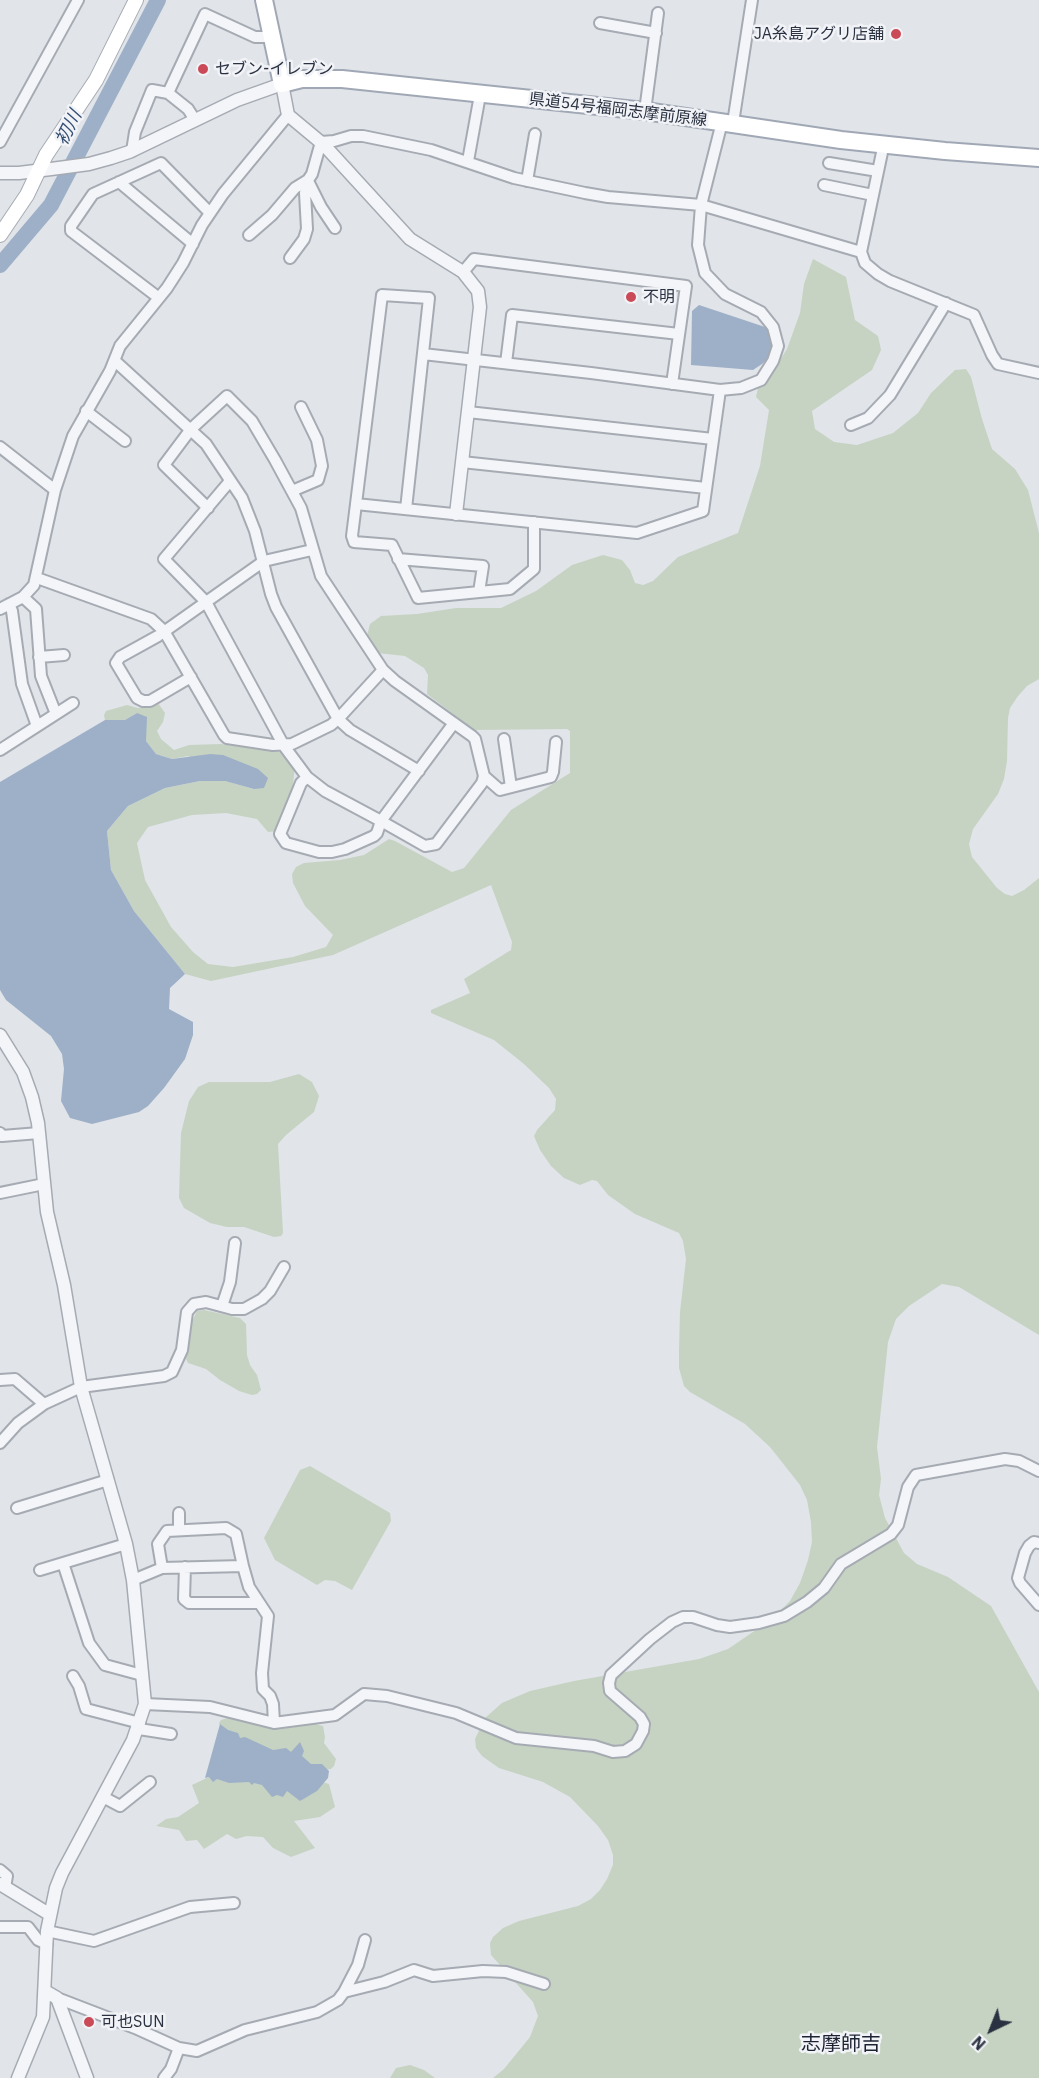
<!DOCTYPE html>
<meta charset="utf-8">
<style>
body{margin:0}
#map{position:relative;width:1039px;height:2078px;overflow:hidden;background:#e1e4e9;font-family:"IBM Plex Sans",sans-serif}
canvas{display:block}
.north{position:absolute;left:961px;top:2000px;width:60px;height:60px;-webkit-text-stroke:4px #f1f3f7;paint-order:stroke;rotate:223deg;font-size:16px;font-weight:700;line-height:24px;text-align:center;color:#2a3140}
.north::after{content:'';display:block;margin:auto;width:21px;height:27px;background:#2a3140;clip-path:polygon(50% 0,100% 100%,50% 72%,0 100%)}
</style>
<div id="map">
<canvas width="1039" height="2078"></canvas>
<div class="north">N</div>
</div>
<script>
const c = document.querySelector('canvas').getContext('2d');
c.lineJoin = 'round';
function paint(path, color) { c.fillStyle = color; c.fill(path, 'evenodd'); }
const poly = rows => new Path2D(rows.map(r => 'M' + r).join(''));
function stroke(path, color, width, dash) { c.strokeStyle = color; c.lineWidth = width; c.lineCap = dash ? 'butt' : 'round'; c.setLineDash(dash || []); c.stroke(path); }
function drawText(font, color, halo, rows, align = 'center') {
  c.font = font + ' "IBM Plex Sans","Noto Sans JP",sans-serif'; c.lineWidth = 5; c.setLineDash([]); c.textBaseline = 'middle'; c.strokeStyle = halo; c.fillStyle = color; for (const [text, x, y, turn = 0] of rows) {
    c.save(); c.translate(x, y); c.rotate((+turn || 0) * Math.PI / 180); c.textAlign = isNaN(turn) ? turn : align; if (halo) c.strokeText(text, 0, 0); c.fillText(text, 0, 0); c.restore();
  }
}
paint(poly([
 [813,259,846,277,855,320,878,336,881,350,872,370,812,411,815,429,834,442,857,445,893,433,918,413,931,393,955,370,966,369,971,377,982,419,992,449,1015,469,1028,490,1039,533,1039,679,1027,686,1018,696,1010,708,1008,718,1007,761,1004,779,998,794,973,829,969,844,972,857,997,888,1005,894,1012,896,1024,890,1039,878,1039,1335,959,1287,942,1284,909,1306,896,1319,888,1342,877,1447,881,1479,879,1495,885,1518,904,1553,917,1564,948,1577,991,1606,1039,1692,1039,2078,493,2078,504,2069,530,2037,538,2016,533,2002,491,1955,490,1943,493,1937,503,1928,519,1921,578,1906,591,1899,600,1890,607,1879,613,1865,613,1855,608,1840,598,1826,570,1797,543,1782,499,1768,482,1756,476,1748,475,1739,485,1718,502,1703,530,1691,574,1681,699,1659,728,1649,772,1619,790,1601,800,1583,808,1560,812,1542,811,1522,807,1500,800,1485,770,1447,745,1424,690,1392,684,1386,679,1368,679,1352,680,1312,686,1259,683,1241,679,1233,635,1214,608,1195,597,1181,592,1180,580,1185,564,1178,551,1166,540,1150,534,1136,537,1130,555,1110,556,1099,549,1088,524,1064,494,1040,431,1013,431,1010,470,993,464,979,511,950,512,942,491,885,333,955,211,981,185,974,134,911,111,870,107,831,128,806,165,788,200,781,225,781,254,789,188,756,172,759,156,754,146,741,137,713,125,720,105,720,104,715,106,711,127,705,138,708,158,703,165,713,163,722,157,731,161,739,174,750,189,745,221,744,279,752,288,756,295,765,293,785,278,831,268,832,257,819,226,813,192,815,148,827,137,843,145,880,171,927,193,952,208,964,233,967,293,957,326,947,333,935,305,906,293,883,292,874,296,867,304,863,340,860,364,855,389,839,395,841,452,872,464,868,511,810,570,773,570,731,567,729,474,730,427,694,428,675,424,668,405,656,377,653,367,636,370,624,381,616,417,614,456,608,501,608,536,591,572,565,603,555,622,560,630,570,635,583,643,585,653,581,678,557,738,533,760,466,769,410,756,397,758,388,770,376,787,349,800,313,804,284],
 [299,1074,312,1082,319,1096,314,1112,286,1135,278,1144,283,1233,281,1236,274,1237,244,1227,227,1227,210,1223,184,1208,179,1198,181,1133,189,1101,198,1087,209,1082,270,1082],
 [204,1310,240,1318,246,1324,247,1355,250,1365,257,1375,261,1390,257,1394,252,1395,239,1391,220,1380,206,1369,188,1363,186,1359,192,1321,197,1311],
 [310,1466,390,1513,391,1521,352,1590,335,1581,325,1580,317,1585,275,1560,264,1538,300,1470],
 [234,1716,280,1729,315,1724,323,1726,325,1737,324,1743,336,1759,334,1766,331,1769,323,1770,290,1754,256,1747,222,1729,219,1723,221,1720],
 [213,1775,319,1781,329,1784,335,1807,320,1817,294,1821,315,1848,291,1857,273,1848,263,1837,247,1836,236,1839,227,1834,204,1849,197,1840,186,1841,179,1830,156,1826,166,1819,178,1817,199,1803,192,1785],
 [410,2065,424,2070,435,2078,390,2078,396,2068]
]), '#c6d3c2');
paint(poly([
 [699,305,768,328,774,340,773,354,762,364,753,370,691,365,692,311],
 [137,713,147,717,146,741,156,754,172,759,210,754,223,755,258,769,268,778,264,788,254,789,225,781,200,781,165,788,128,806,107,831,111,870,134,911,185,974,170,988,169,1009,193,1022,193,1035,185,1059,164,1088,148,1106,139,1112,92,1124,70,1118,61,1101,64,1069,62,1054,51,1036,6,1000,0,990,0,782,105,720,125,720],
 [220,1724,228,1730,238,1733,240,1738,245,1737,273,1750,286,1748,291,1752,300,1742,304,1751,302,1756,311,1764,322,1764,329,1771,328,1778,317,1791,300,1801,287,1791,283,1797,277,1795,272,1797,262,1785,254,1783,252,1785,249,1782,229,1783,217,1779,213,1782,209,1777,205,1778]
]), '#9db0c8');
stroke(poly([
 [0,265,51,205,158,0]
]), '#9db0c8', 16);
const minor = poly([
 [600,23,656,33],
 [645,111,658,13],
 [195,120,188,109,168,93,205,14,255,37,272,37],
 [733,123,752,0],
 [0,142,78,0],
 [884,143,861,252,865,263,878,274,890,281,974,315,992,355,998,364,1039,373],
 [132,151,135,132,152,90,168,93],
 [468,161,480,95],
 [829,163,878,171],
 [308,181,321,207,335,228],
 [527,181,535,134],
 [119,182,193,244],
 [824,185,873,195],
 [249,235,272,215,295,188,308,180,312,174,321,142,334,141,351,136,363,136,431,150,514,178,585,193,608,197,701,205,861,252],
 [290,258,304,239,307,229,305,193,308,180],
 [463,272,474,259,686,286,672,384],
 [159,298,71,231,71,226,93,194,161,163,210,213],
 [423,354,591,373,720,390,741,388,761,380,773,361,778,346,773,327,761,312,725,294,705,273,698,245,701,205,722,122],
 [115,361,206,444,242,498,255,531,271,594,276,607,338,719,350,730,419,771],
 [506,363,512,315,679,334],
 [86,411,125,441],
 [468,412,713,439],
 [851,425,868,418,890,395,946,303],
 [0,447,55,490],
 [462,462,706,488],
 [230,481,164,559,206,602,284,746,307,777,325,791,381,821,454,723],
 [292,491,318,480,322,466,317,440,301,407],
 [356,504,637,533,703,511,720,390],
 [208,508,164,465,191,429,227,396,252,421,275,460,301,508,321,576,383,670,395,681,472,736,475,739,484,776,500,790,551,777,553,772,556,742],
 [406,509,429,298,382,295,352,536,354,542,392,545,418,598,510,589,534,569,534,522],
 [398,559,483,566,479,592],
 [37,578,151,619,164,631,224,735,227,738,273,745,292,744,331,725,338,719,383,670],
 [23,597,36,609,41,676,56,714],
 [9,604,12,611,22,684,37,726],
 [0,609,23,597,34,585,55,490,73,436,110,371,120,346,167,288,183,263,202,225,223,194,288,115],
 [39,657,64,655],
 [191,677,150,701,143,701,137,698,116,663,120,657,158,636,264,561,312,550],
 [504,739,511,787],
 [0,750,73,703],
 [307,777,301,783,280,834,286,843,319,852,332,852,345,849,374,836,377,833,381,821,425,846,436,844,482,783,484,776],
 [0,1133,2,1136,39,1133],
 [0,1193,44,1184],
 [222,1306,230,1282,235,1243],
 [0,1380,15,1379,44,1404],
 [0,1443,18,1423,44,1404,81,1387,164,1376,172,1372,182,1350,187,1312,194,1304,206,1302,232,1309,244,1309,262,1299,270,1291,284,1267],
 [17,1508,108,1480],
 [179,1513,179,1530],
 [1039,1543,1034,1542,1029,1546,1025,1553,1018,1578,1020,1583,1039,1605],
 [63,1563,89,1643,105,1665,142,1675],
 [185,1567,184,1599,189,1603,259,1603],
 [162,1568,158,1544,167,1531,226,1528,236,1534,243,1566],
 [40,1570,126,1544],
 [133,1580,162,1568,243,1566,249,1587,268,1616,262,1673,263,1689,270,1696,273,1704,274,1723],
 [73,1676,79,1686,86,1709,140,1723],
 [145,1704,210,1707,274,1723,335,1715,364,1694,387,1696,456,1713,516,1738,594,1746,613,1752,625,1751,636,1744,643,1731,644,1724,640,1717,610,1691,609,1683,611,1675,650,1639,672,1622,683,1617,693,1617,717,1625,730,1627,759,1623,784,1616,807,1602,824,1588,841,1564,891,1534,898,1525,908,1487,916,1475,1005,1459,1019,1461,1039,1471],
 [139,1729,171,1734],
 [103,1797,120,1806,150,1782],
 [0,1870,7,1876,5,1887],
 [0,1927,28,1927,38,1940,47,1944],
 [47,1931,94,1941,190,1907,234,1903],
 [344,1992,384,1982,414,1970,433,1976,483,1971,506,1972,544,1984],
 [57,1998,135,2028,179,2048,197,2051,245,2030,317,2012,338,2000,344,1992,358,1965,365,1940],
 [164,2078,171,2069,179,2048]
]);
const tertiary = poly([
 [0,173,19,173,51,169,89,164,111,158,129,152,237,100,282,84,288,115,324,145,410,239,463,272,478,291,480,307,456,514],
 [0,1035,23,1072,32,1097,38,1123,47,1212,64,1285,81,1387,126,1544,133,1580,145,1704,133,1740,62,1873,56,1888,47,1931,43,2017,18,2078],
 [0,1884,49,1914],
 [45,1991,57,1998,87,2078]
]);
const secondary = poly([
 [0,235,27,195,46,155,96,80,136,0]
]);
const primary = poly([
 [264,0,282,84,302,79,342,79,645,111,841,140,945,151,1039,158]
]);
stroke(minor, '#a6abb3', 14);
stroke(tertiary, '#a6abb3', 15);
stroke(secondary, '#a6abb3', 16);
stroke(primary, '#a1a8b5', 20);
stroke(minor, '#f4f5f8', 10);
stroke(tertiary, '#f4f5f8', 12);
stroke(secondary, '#fff', 14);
stroke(primary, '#fff', 16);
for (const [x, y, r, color] of [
 [896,34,6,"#ca4b57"],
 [203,69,6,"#ca4b57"],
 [631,297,6,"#ca4b57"],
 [89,2022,6,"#ca4b57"]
]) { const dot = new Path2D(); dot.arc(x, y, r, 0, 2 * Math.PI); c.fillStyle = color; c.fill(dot); stroke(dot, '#f1f3f7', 2); }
drawText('16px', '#2a3140', '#f1f3f7', [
 ["JA糸島アグリ店舗",884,34,"right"],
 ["セブン-イレブン",215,69],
 ["不明",643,297],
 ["可也SUN",101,2022]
], 'left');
drawText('16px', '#2a3140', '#f1f3f7', [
 ["県道54号福岡志摩前原線",618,110,7]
]);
drawText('italic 18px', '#354e73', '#f1f3f7', [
 ["初川",69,128,-63]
]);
drawText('20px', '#1c2231', '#f1f3f7', [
 ["志摩師吉",841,2044]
]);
</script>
